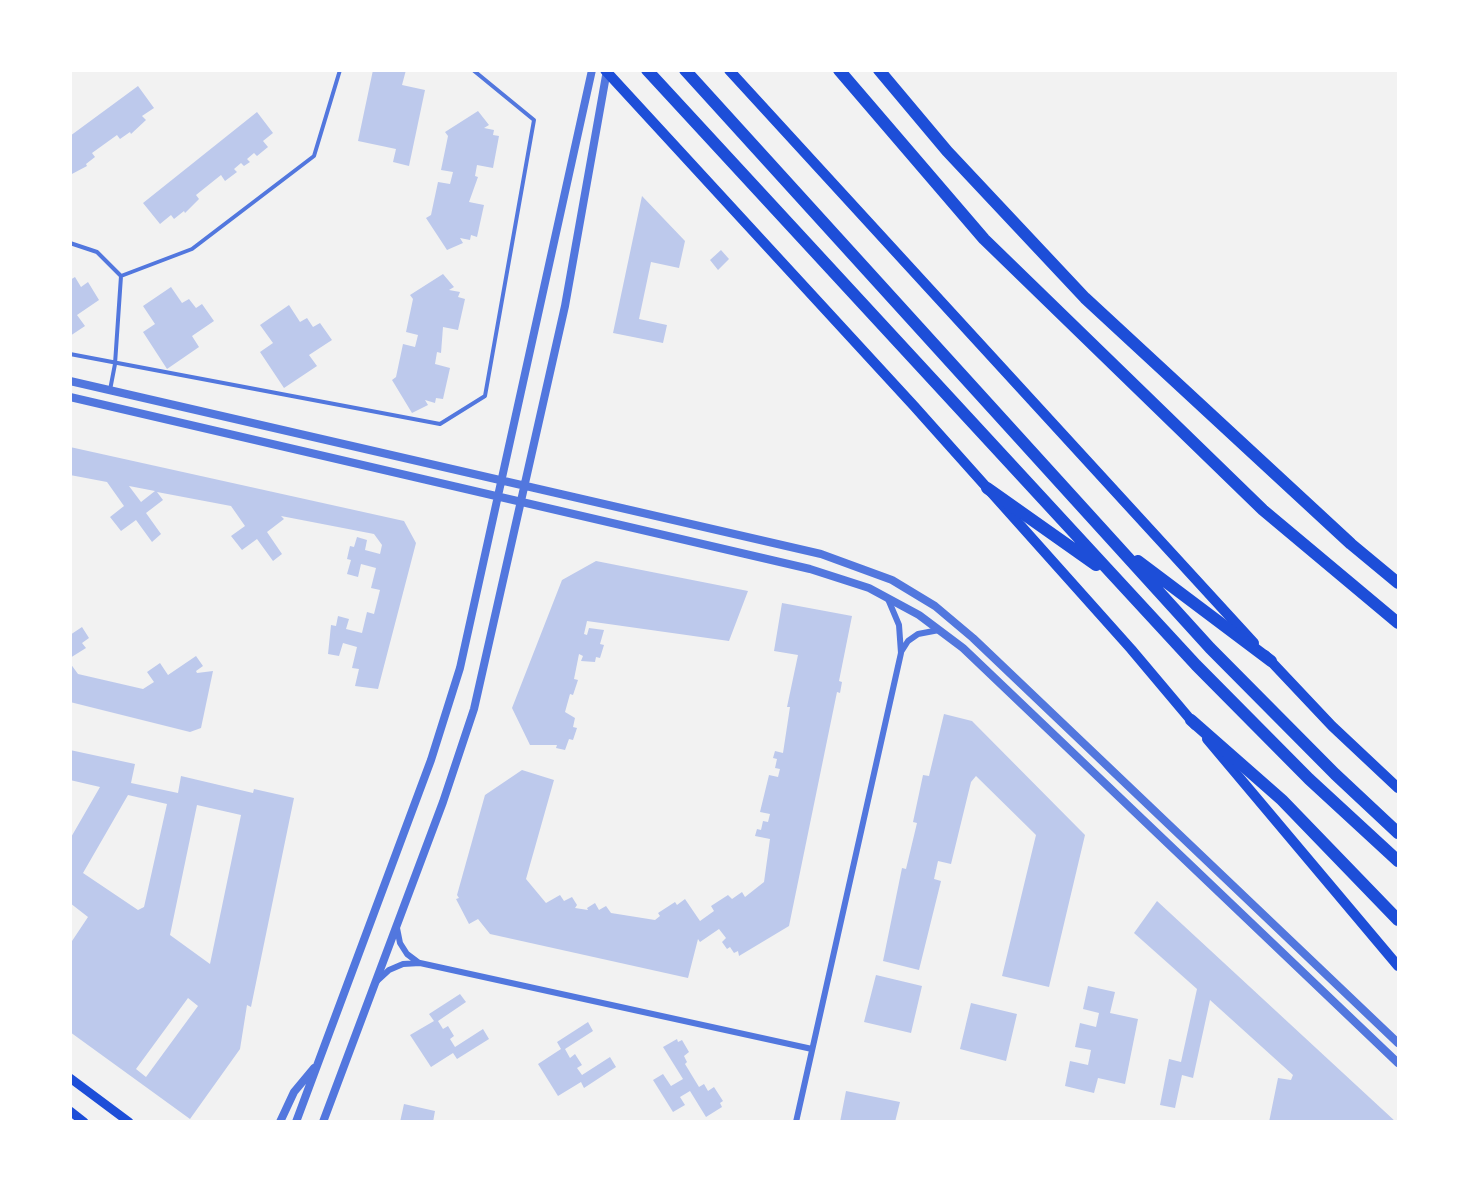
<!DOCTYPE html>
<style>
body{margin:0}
#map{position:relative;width:1469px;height:1192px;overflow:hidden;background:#f2f2f2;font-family:Mulish,sans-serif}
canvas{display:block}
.frame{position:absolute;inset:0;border:72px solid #fff;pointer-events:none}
</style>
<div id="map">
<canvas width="1469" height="1192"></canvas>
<div class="frame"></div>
</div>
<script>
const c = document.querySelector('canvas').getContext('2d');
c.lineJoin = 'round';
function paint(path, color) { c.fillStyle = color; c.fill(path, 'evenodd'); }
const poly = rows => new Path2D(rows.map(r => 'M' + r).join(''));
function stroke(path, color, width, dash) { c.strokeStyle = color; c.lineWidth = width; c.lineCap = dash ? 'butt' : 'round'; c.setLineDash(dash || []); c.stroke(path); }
paint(poly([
 [373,70,406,70,402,85,425,90,409,166,393,162,396,149,358,141],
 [138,86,154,108,142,116,146,120,131,134,130,132,120,139,117,135,92,153,95,157,86,164,87,166,70,175,70,136],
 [478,111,489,125,484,128,494,130,493,135,499,136,493,168,477,165,475,176,478,177,469,202,484,205,477,237,471,235,470,240,460,238,463,243,447,250,426,218,431,215,438,182,450,184,453,172,441,170,448,136,445,132],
 [257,112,273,133,263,141,268,147,257,156,254,153,247,159,250,162,244,166,241,163,234,169,237,172,225,181,221,175,196,195,199,199,185,213,184,211,174,219,171,215,160,224,143,203],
 [642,196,685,241,679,268,651,262,639,319,667,325,663,343,613,333],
 [721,250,729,259,718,270,710,260],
 [443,274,454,287,449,290,460,292,458,297,465,299,458,330,443,327,441,353,437,352,435,364,450,368,443,399,436,398,435,403,425,400,428,405,412,413,392,380,396,377,403,344,415,347,418,335,406,332,413,299,410,295],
 [75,277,81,287,88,282,99,300,77,315,85,326,70,336,70,280],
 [171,287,182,303,189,299,196,308,202,304,214,321,192,336,199,347,167,369,143,332,155,324,143,306],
 [289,305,300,322,307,318,313,327,320,323,332,340,309,355,317,366,284,388,260,352,273,343,260,325],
 [70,447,404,521,416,543,378,689,355,686,359,669,352,668,357,647,343,643,339,656,328,654,331,625,336,626,338,616,349,619,346,629,362,633,367,612,374,614,380,590,371,588,376,568,361,564,358,577,347,574,351,560,347,559,350,546,354,547,357,537,367,540,365,550,380,554,382,545,374,534,281,516,284,519,267,532,282,554,273,561,257,539,242,550,231,536,245,526,231,506,157,492,163,500,146,513,161,534,152,542,136,520,121,531,110,517,124,506,107,482,70,475],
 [129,486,155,491,141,502],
 [596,561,748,591,729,641,587,621,584,634,587,635,589,628,604,630,600,644,604,645,600,658,596,657,595,662,581,661,583,656,579,654,574,679,578,680,573,695,570,694,565,712,575,718,573,727,577,728,573,740,569,739,565,750,556,748,557,745,530,745,512,708,562,580],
 [782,603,852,616,839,681,842,682,840,693,837,692,789,926,739,956,738,951,734,953,730,947,727,949,722,942,726,938,719,929,700,942,698,939,688,978,490,934,478,919,469,924,456,899,459,898,457,895,485,795,522,770,554,780,526,879,546,903,560,895,564,901,572,897,577,905,575,908,588,910,587,908,595,903,599,910,606,906,611,913,655,920,660,916,658,913,675,902,677,905,685,899,700,921,714,911,711,906,728,895,732,899,742,892,745,897,764,882,770,839,755,836,757,829,761,830,763,821,768,822,770,814,760,812,769,775,778,777,780,769,775,768,777,759,773,758,775,751,783,753,790,707,787,707,798,655,774,651],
 [82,627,89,638,82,643,86,648,70,658,70,635],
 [196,656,203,666,196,671,197,673,213,671,201,728,190,732,70,702,70,663,78,674,143,689,154,682,147,672,160,663,168,675],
 [944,714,972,721,1085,835,1049,987,1002,976,1036,835,976,776,971,782,951,864,938,861,934,879,941,881,919,970,883,961,902,868,906,869,917,823,913,822,923,775,929,776],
 [70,750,135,764,131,783,178,793,181,776,253,793,254,789,294,798,251,1007,247,1005,240,1049,190,1119,70,1032,70,944,88,917,70,903,70,839,100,787,70,780],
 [128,795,167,804,144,907,138,910,83,873],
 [197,805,241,815,210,964,170,935],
 [188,998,198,1006,146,1077,136,1069],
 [1157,901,1396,1122,1269,1122,1278,1078,1291,1080,1293,1075,1210,1000,1193,1078,1182,1075,1175,1108,1160,1105,1169,1059,1181,1062,1197,989,1134,933],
 [876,975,922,986,911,1033,864,1022],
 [1088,986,1115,992,1110,1013,1138,1019,1125,1084,1098,1078,1094,1093,1065,1086,1070,1061,1088,1065,1091,1050,1075,1047,1080,1023,1096,1027,1099,1013,1083,1009],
 [460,994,466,1002,438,1021,443,1029,448,1026,454,1036,450,1039,455,1047,483,1029,489,1039,457,1059,453,1053,431,1067,410,1035,434,1021,429,1014],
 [971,1003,1017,1014,1006,1061,960,1049],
 [588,1022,593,1031,565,1049,570,1058,575,1054,582,1065,577,1068,582,1075,610,1057,616,1067,584,1088,581,1082,558,1096,538,1064,561,1049,557,1042],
 [677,1039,678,1042,682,1040,689,1052,684,1056,687,1062,685,1064,699,1087,704,1084,708,1091,714,1087,723,1101,720,1103,722,1107,706,1117,690,1091,680,1097,685,1105,673,1112,653,1080,663,1074,671,1086,683,1079,663,1047],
 [846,1091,900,1102,895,1122,840,1122],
 [404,1104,435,1111,433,1122,400,1122]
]), '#bdc9ec');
stroke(poly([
 [70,243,97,252,121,276],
 [70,354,440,424,485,396,534,120,473,70],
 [110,390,115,364,121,276,192,249,314,156,340,70]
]), '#5277de', 4);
stroke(poly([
 [901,652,908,641,918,634,939,630],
 [397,928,400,943,407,954,419,963],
 [377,981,389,970,403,964,420,963,812,1049],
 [796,1122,901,653,899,625,888,599]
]), '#5277de', 6);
stroke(poly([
 [70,381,821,554,892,580,935,606,973,638,1398,1043],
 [70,397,810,569,869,588,919,615,963,648,1398,1063],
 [280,1122,294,1092,314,1068],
 [296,1122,431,760,460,668,592,70],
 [323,1122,443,802,474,709,565,306,607,70]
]), '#5277de', 8);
stroke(poly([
 [70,1078,129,1122],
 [70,1111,84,1122]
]), '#1d4ed8', 9);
stroke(poly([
 [605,70,914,406,1131,649,1195,725],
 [729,70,1254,643],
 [1265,655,1332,726,1398,788],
 [1207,739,1398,966]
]), '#1d4ed8', 10);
stroke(poly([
 [647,70,1196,665,1309,779,1398,861],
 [685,70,1210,648,1335,774,1398,833],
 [987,488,1096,565],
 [1138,561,1271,661]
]), '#1d4ed8', 12);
stroke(poly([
 [839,70,984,239,1263,510,1398,623],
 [879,70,947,151,1085,298,1351,544,1398,583],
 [1191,720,1282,800,1398,920]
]), '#1d4ed8', 12);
</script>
